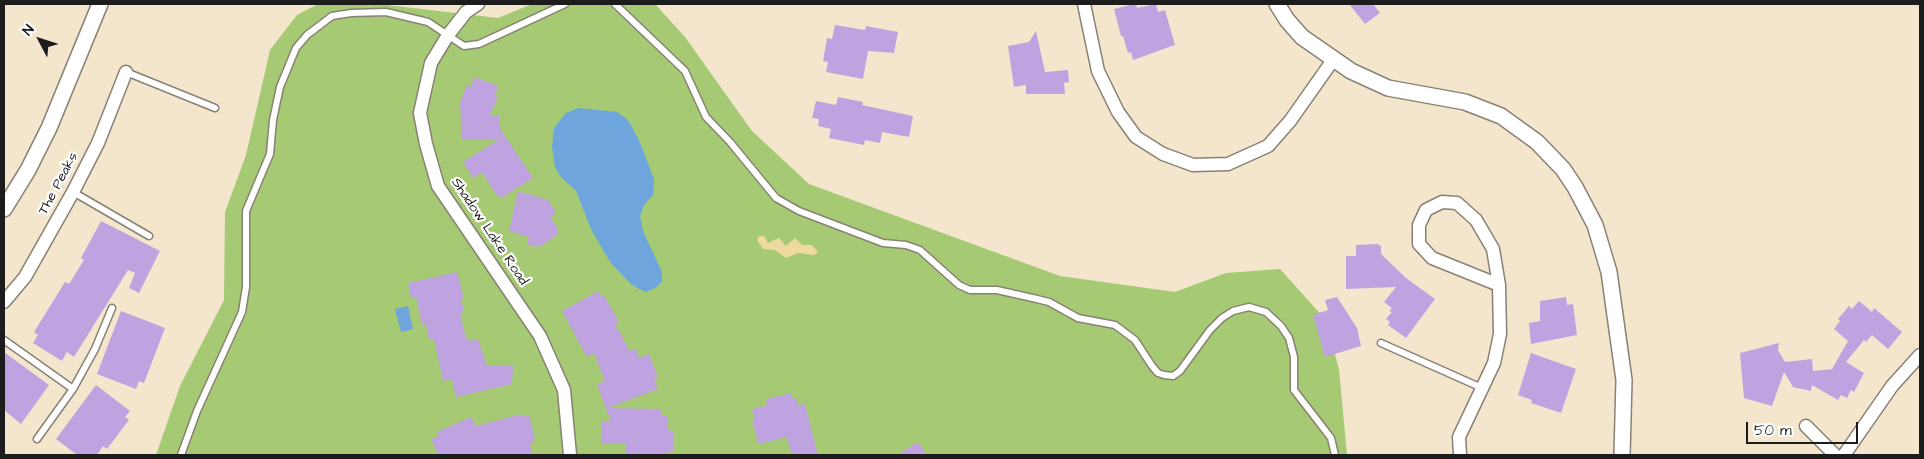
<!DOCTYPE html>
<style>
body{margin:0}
#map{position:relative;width:1924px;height:459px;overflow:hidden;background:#f3e6cd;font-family:"Architects Daughter",sans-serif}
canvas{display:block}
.frame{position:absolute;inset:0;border:5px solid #1c1c1c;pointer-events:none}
.north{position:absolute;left:15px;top:15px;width:50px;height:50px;-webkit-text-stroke:4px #fff;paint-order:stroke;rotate:310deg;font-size:14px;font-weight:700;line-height:20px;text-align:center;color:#1c1c1c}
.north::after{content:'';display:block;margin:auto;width:18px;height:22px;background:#1c1c1c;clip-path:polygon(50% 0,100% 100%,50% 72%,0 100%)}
.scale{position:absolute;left:1746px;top:422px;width:112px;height:22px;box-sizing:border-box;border:2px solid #1c1c1c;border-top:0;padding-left:6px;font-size:15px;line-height:18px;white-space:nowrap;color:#1c1c1c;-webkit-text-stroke:4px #fff;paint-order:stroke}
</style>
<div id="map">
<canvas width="1924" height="459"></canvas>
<div class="frame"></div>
<div class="north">N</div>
<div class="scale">50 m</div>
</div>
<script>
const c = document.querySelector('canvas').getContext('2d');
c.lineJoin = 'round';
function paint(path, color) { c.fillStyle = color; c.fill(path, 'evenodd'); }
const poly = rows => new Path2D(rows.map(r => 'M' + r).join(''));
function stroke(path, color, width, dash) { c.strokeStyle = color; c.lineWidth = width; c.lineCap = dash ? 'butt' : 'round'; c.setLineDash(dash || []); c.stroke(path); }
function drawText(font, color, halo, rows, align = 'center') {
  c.font = font + ' "Architects Daughter",sans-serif'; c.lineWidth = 4.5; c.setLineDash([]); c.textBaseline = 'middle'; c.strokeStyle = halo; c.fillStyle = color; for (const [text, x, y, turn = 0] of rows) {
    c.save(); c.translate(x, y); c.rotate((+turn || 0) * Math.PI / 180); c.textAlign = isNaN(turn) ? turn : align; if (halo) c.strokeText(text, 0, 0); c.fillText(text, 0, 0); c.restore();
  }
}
paint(poly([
 [318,4,379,4,498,18,532,4,655,4,685,37,752,131,809,184,1060,276,1175,292,1226,273,1280,269,1325,319,1339,369,1347,455,156,455,180,386,224,300,225,212,246,155,270,50,297,15]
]), '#a5ca73');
paint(poly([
 [759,236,764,236,768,243,779,238,786,246,795,238,802,245,812,245,818,252,814,255,798,253,786,258,775,250,763,249,757,240]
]), '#eeda9e');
paint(poly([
 [578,108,617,112,628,120,639,140,654,179,653,195,644,205,640,216,643,231,662,272,662,282,655,288,646,292,639,289,631,284,610,262,591,229,576,191,560,176,555,167,552,147,554,128,566,113],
 [408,306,413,329,401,332,395,309]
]), '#6da5dc');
paint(poly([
 [1134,4,1136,4,1137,8,1156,4,1158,12,1165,10,1175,45,1133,60,1131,52,1128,53,1123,36,1121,36,1114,9],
 [1349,4,1373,4,1380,13,1365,24],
 [835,25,865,30,866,26,898,32,894,53,868,51,863,79,826,72,828,62,823,61,827,38,832,39],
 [1036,31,1045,72,1068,70,1069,82,1064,83,1065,94,1026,94,1026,85,1014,87,1008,46,1029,42],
 [474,77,498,86,495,96,498,97,490,115,499,115,499,127,533,178,501,198,499,195,497,196,482,172,473,178,463,162,498,140,462,140,460,103,467,85,471,87],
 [838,97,863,102,862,105,913,116,909,137,882,132,880,143,865,140,864,145,829,138,831,129,818,126,819,119,812,118,816,101,836,105],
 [518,191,548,200,556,213,550,217,558,229,557,235,539,247,527,244,529,237,509,231],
 [101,221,160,251,139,293,129,288,135,273,128,270,74,357,67,352,62,361,33,343,38,335,34,332,65,282,69,284,84,260,81,258],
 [1377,244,1381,246,1381,254,1406,278,1435,299,1406,338,1388,325,1390,322,1386,319,1392,312,1389,311,1392,308,1384,302,1396,287,1346,289,1346,256,1356,256,1356,245],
 [457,272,464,298,461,298,464,312,460,313,466,339,469,338,470,341,478,339,487,366,513,366,512,384,456,397,452,379,443,381,434,339,429,340,426,324,422,325,416,297,411,298,408,283],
 [598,291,601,297,604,295,619,322,615,324,630,351,636,349,639,358,649,354,658,377,654,379,658,389,607,408,661,409,661,415,668,416,668,430,673,431,673,451,668,451,668,455,626,455,626,444,601,443,602,422,611,422,597,384,605,381,594,353,587,357,562,311],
 [1337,297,1357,328,1361,346,1325,357,1313,315,1328,310,1325,300],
 [1566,297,1567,305,1573,304,1577,335,1531,344,1529,323,1540,321,1540,301],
 [1859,301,1872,312,1874,308,1902,332,1888,349,1872,335,1866,342,1864,340,1846,362,1864,373,1854,392,1851,390,1847,398,1841,395,1838,400,1812,385,1811,391,1793,387,1784,372,1772,406,1744,398,1740,353,1779,343,1778,350,1785,362,1812,359,1813,371,1832,369,1848,341,1834,329,1840,321,1838,319,1849,306,1852,309],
 [121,311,165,328,144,383,139,381,136,389,97,374],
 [4,352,49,385,21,424,4,410],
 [1531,353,1576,369,1561,413,1531,403,1532,400,1518,395],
 [96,385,130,411,125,417,129,420,107,449,103,446,97,455,77,455,56,439],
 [791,393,792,399,796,397,798,405,805,404,818,455,794,455,793,452,791,453,787,437,758,444,752,419,755,419,752,409,767,405,766,399],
 [522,414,523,417,529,415,535,438,530,446,533,455,438,455,431,439,439,436,437,432,471,417,476,426],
 [918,442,927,455,897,455]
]), '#bfa3e0');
const service = poly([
 [615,4,685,71,706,117,730,142,776,198,799,211,883,243,906,245,920,250,959,285,970,290,997,290,1037,299,1049,302,1078,318,1115,325,1135,340,1152,366,1158,373,1164,375,1173,376,1180,371,1210,330,1222,318,1233,311,1249,307,1266,312,1281,326,1289,338,1294,357,1294,390,1331,438,1335,455],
 [126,72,215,108],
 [73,192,149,236],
 [4,340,73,389,95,349,112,308],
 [1381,343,1482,388],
 [37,439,73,389],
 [181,455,197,411,242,312,246,287,246,211,270,154,273,120,280,87,296,48,307,35,332,16,351,13,386,12,428,22,464,46,479,44,565,4]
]);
const minor = poly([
 [478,4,466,12,448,35,431,63,420,113,426,144,438,186,540,336,564,390,570,455],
 [1084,4,1098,71,1118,112,1136,137,1163,154,1193,165,1228,164,1268,146,1290,121,1333,60],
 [4,302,25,277,73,192,98,143,126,72],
 [1806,426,1835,455],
 [1460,455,1459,437,1494,363,1500,334,1499,285,1493,249,1476,220,1457,203,1442,202,1426,210,1419,225,1419,244,1432,258,1499,285],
 [1844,455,1892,386,1920,355]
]);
const tertiary = poly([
 [1277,4,1287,20,1302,37,1351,71,1388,88,1465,102,1501,116,1537,142,1563,169,1575,187,1595,225,1609,272,1624,380,1622,455],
 [4,209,28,170,49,128,100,4]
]);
stroke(service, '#888174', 9);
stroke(minor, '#888174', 15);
stroke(tertiary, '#888174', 18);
stroke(service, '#fff', 6);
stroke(minor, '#fff', 12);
stroke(tertiary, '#fff', 15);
drawText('14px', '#1c1c1c', '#fff', [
 ["The Peaks",59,184,-62],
 ["Shadow Lake Road",489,232,56]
]);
</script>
